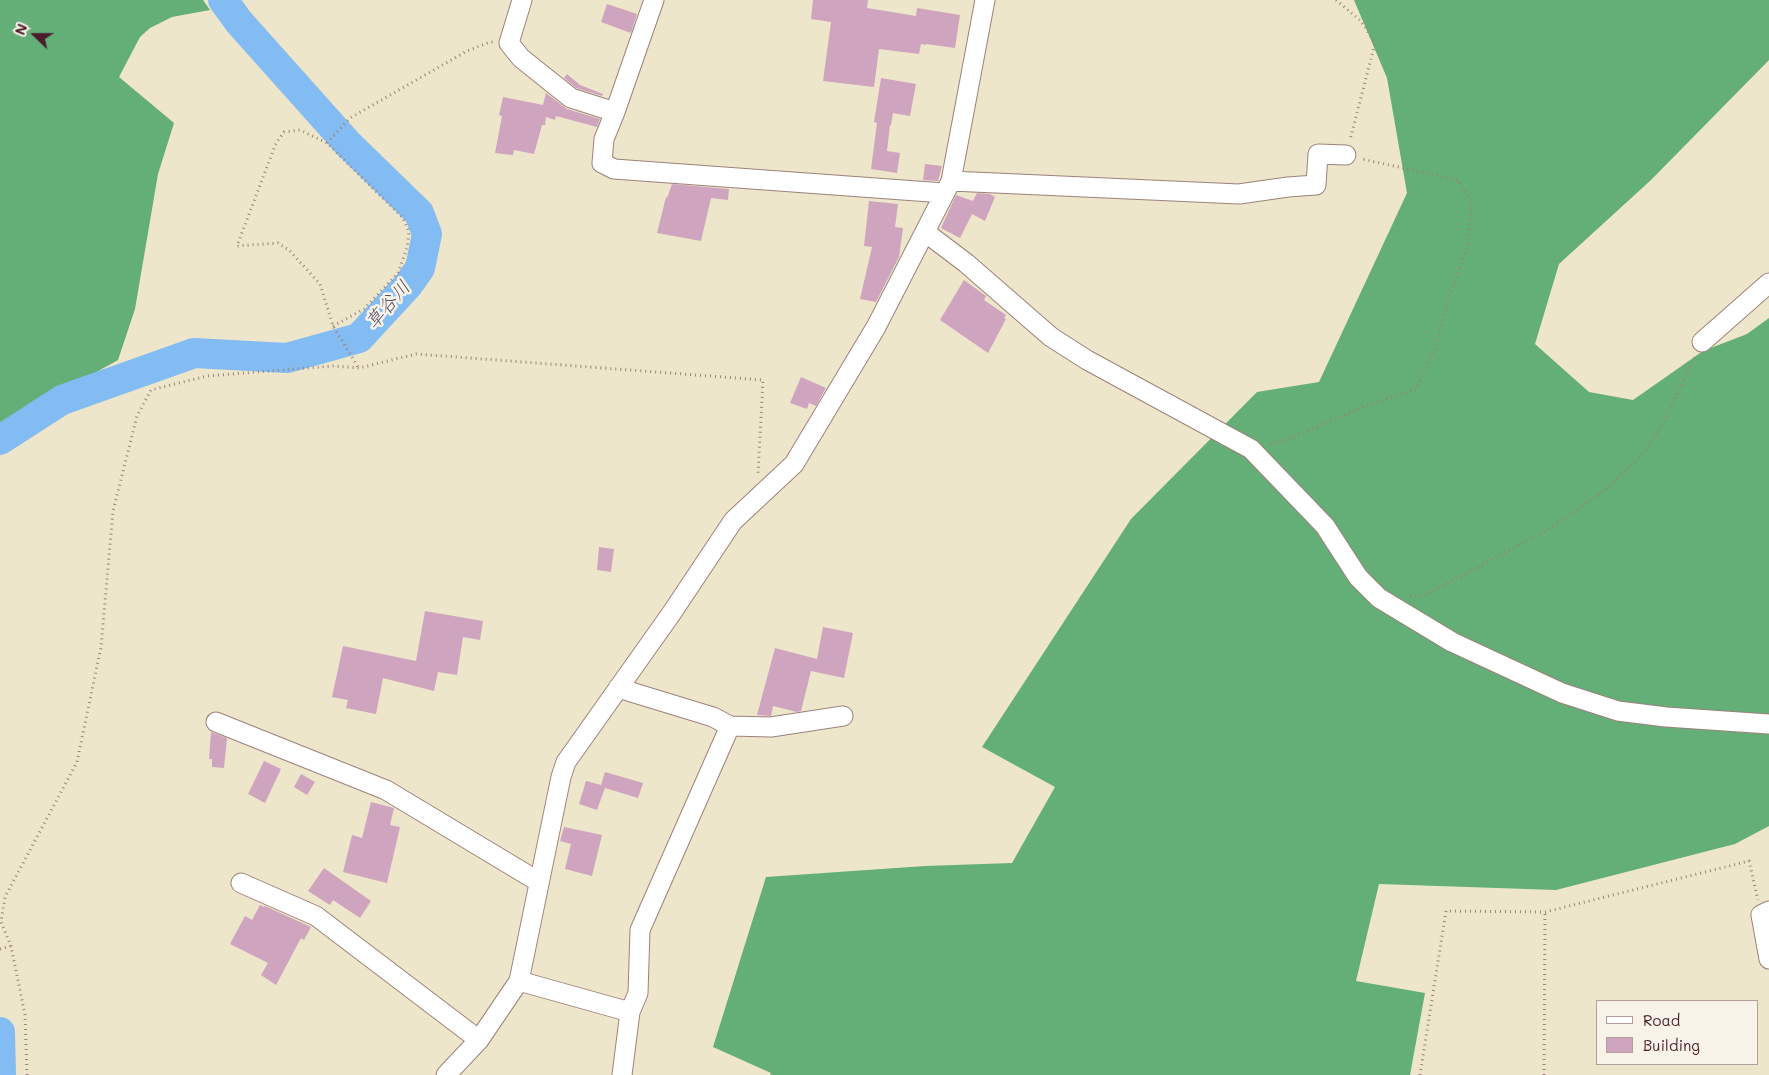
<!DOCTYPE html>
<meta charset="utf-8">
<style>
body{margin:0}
#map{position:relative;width:1769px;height:1075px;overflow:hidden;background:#ede6ca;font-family:Mali,sans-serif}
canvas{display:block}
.legend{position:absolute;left:1596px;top:1000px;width:162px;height:65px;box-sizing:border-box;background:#f7f3e8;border:1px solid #b29e9c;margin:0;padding:6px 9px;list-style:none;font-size:15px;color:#4a1f2b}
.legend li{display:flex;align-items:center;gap:10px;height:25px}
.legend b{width:25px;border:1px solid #b29e9c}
.north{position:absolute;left:10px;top:10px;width:50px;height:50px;-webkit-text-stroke:4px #f7f3e8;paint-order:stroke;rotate:292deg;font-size:14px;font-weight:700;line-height:20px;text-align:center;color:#4a1f2b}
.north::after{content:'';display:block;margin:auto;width:18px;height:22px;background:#4a1f2b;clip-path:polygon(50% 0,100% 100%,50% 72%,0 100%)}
</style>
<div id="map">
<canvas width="1769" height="1075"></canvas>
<ul class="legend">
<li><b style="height:6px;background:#fff"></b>Road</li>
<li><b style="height:14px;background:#cfa4bf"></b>Building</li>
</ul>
<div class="north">N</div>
</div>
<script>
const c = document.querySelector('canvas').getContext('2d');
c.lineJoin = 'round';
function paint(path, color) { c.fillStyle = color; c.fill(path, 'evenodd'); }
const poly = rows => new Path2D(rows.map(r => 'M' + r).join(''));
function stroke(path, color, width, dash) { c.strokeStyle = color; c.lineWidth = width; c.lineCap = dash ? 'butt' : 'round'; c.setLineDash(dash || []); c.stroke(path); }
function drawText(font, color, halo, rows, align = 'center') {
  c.font = font + ' Mali,"Klee One",sans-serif'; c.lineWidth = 5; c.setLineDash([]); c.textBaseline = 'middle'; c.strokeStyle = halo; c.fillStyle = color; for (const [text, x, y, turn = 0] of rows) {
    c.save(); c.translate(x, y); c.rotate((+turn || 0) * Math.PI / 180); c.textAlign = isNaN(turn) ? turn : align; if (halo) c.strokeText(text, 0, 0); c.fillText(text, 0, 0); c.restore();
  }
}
paint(poly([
 [0,0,203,0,210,10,172,17,150,28,140,37,119,77,174,123,158,174,135,309,118,360,0,426],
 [1354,0,1769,0,1769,60,1651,180,1559,264,1535,344,1589,392,1633,400,1703,351,1747,334,1769,318,1769,826,1735,844,1556,890,1379,884,1356,981,1425,993,1410,1075,770,1075,771,1073,713,1047,766,877,925,866,1012,863,1055,787,982,747,1131,519,1257,392,1319,382,1407,193,1387,78]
]), '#64ae77');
stroke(poly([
 [0,440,62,400,194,353,287,358,359,338,408,285,420,268,427,234,419,213,348,144,239,22,223,0],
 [0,1032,1,1075]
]), '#83bbf3', 30);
paint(poly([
 [813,0,868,0,867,8,916,16,917,8,960,15,955,48,926,44,926,45,921,44,919,54,879,49,874,87,823,81,831,22,811,19],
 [607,4,637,14,631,33,601,22],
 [567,74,580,85,603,94,602,96,576,88,564,78],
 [881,78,916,84,910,116,893,113,891,125,890,125,887,151,900,153,897,173,871,169,877,123,874,122],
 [546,93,567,109,600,119,597,127,556,116,555,120,546,117,545,125,542,125,534,154,514,150,513,155,495,153,502,116,499,115,503,97,543,105],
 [925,164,942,166,938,181,923,180],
 [672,184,729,189,728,200,711,198,701,241,657,233,666,197,667,198],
 [977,193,990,194,995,197,985,221,972,214,960,238,941,228,956,195,973,201],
 [869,201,898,204,895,227,903,228,899,257,876,302,860,299,872,247,864,246],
 [964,280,986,296,984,300,1006,315,1004,318,1006,319,988,353,940,320],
 [801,377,826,388,816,406,809,403,807,409,790,403],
 [599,547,614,549,611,572,597,570],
 [425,611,483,621,480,640,463,637,457,675,438,672,434,691,383,678,376,714,346,708,348,700,332,697,343,646,416,661],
 [823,627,853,633,844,678,811,671,801,711,797,712,773,706,771,716,757,715,775,648,817,659],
 [211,732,227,738,224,768,212,767,212,759,209,759],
 [264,761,281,769,265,803,248,794],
 [605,772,643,783,638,798,605,788,597,810,579,804,586,781,601,785],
 [301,774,315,782,307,795,294,787],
 [371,802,394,808,390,825,400,827,387,883,343,872,352,835,362,838],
 [564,827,602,835,592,876,565,869,571,844,560,841],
 [324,868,371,901,360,918,333,900,330,905,308,891],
 [260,905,264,907,265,906,311,927,304,940,301,938,276,985,261,975,268,963,230,944,245,916,252,920]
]), '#cfa4bf');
const street = poly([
 [522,0,509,43,521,58,571,98,615,112,604,139,602,163,614,169,944,193],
 [615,112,654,0],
 [951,181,1239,194,1288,187,1316,185,1318,154,1346,155],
 [925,232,966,263,1051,337,1087,360,1251,449,1325,526,1358,577,1379,598,1452,642,1562,693,1618,711,1666,717,1769,724],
 [1702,342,1769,283],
 [618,688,713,717,730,726,771,727,843,716],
 [216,722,386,790,539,882],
 [241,883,316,916,479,1040],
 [1769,911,1761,915,1769,959],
 [519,981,630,1012,622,1075],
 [630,1012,638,993,640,930,730,726],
 [446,1075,479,1040,519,981,561,777,566,762,671,614,733,521,794,464,876,327,951,181,985,0]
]);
stroke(street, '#9c827a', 21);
stroke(poly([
 [1336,0,1361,21,1375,43,1350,140],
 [327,143,350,118,467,51,490,42,493,42],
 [333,326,364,309,398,273,407,248,409,232,403,218,327,143,300,130,284,132,276,143,237,246,278,243,289,250,320,284,333,326,358,367],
 [1270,444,1294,437,1367,405,1416,389,1436,346,1447,302,1467,248,1472,200,1458,180,1362,159],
 [1410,596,1425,595,1544,532,1601,493,1630,467,1650,445,1667,416,1695,357],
 [0,949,11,946],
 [27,1075,25,1015,11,946,1,922,5,897,77,762,101,647,113,511,137,416,151,390,207,376,333,366,359,368,416,354,763,380,758,475],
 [1420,1075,1446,911,1545,912,1749,861,1758,900],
 [1544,1075,1545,912]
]), '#9c827a', 3, [1, 4]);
stroke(street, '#fff', 19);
drawText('italic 19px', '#5b4e67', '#f7f3e8', [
 ["草谷川",388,305,-49]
]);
</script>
